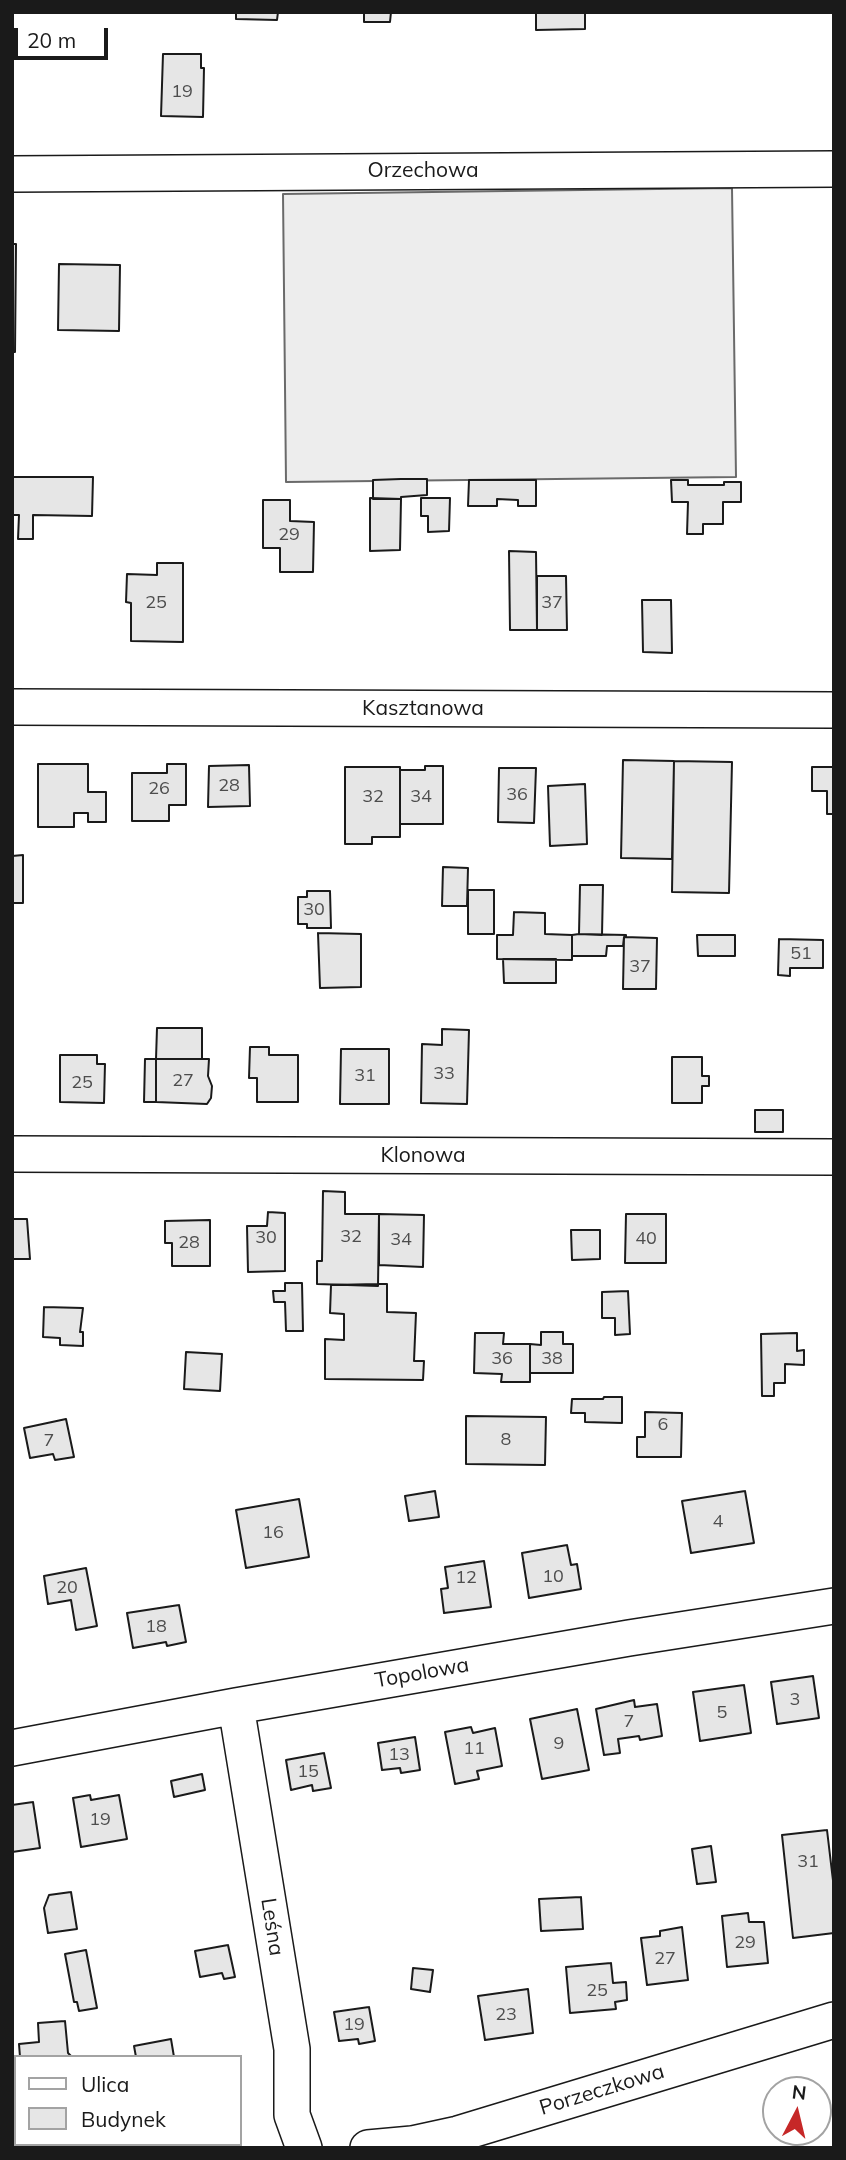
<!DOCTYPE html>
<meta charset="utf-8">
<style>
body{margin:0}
#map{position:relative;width:846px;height:2160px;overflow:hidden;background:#fff;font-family:Mulish,sans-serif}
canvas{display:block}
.frame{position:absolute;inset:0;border:14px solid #1a1a1a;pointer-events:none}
.legend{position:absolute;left:14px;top:2055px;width:228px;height:91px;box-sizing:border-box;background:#fff;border:2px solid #a3a3a3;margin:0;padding:9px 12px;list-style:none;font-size:21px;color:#1a1a1a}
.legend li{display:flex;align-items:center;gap:14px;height:35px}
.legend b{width:35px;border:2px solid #a3a3a3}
.north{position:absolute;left:762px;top:2076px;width:70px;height:70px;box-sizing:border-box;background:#fff;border:2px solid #a3a3a3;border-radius:50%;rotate:7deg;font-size:19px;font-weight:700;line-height:28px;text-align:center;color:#1a1a1a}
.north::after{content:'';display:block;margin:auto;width:24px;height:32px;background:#c62828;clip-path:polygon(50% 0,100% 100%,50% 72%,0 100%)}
.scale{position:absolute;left:14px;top:28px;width:94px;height:32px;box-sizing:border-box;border:4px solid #1a1a1a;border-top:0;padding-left:9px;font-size:21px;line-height:24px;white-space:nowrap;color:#1a1a1a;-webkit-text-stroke:5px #fff;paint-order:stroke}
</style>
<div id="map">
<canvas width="846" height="2160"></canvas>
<div class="frame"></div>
<ul class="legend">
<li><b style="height:9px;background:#fff"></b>Ulica</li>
<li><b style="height:19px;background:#e6e6e6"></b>Budynek</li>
</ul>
<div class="north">N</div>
<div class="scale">20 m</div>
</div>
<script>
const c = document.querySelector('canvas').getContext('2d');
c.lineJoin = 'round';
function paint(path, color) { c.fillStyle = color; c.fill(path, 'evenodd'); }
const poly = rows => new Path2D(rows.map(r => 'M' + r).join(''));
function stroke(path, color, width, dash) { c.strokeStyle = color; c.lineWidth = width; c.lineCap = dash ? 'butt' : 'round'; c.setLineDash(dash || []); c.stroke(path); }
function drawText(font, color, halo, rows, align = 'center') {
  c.font = font + ' Mulish,sans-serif'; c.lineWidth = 5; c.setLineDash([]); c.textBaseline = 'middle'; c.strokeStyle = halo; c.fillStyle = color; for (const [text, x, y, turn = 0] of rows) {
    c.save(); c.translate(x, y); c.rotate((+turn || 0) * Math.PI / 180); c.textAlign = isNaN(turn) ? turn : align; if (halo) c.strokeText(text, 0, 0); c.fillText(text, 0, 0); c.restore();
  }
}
const built = poly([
 [732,188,736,477,286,482,283,194,732,188]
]);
paint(built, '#ededed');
stroke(built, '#6a6a6a', 2);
const building = poly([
 [236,12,278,12,277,20,236,19,236,12],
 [353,12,391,12,390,22,364,22,364,13,353,12],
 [536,12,585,12,585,29,536,30,536,12],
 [163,54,201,54,201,68,204,68,203,117,161,116,163,54],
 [12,244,16,244,15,352,12,352,12,244],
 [59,264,120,265,119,331,58,330,59,264],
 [12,477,93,477,92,516,33,515,33,539,18,539,19,515,12,515,12,477],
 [401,479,427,479,427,495,401,497,401,499,373,499,373,480,401,479],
 [469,480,536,480,536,506,518,506,518,500,497,499,497,506,468,506,469,480],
 [671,480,688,480,688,485,724,485,724,482,741,482,741,502,723,502,723,524,703,524,703,534,687,534,688,502,672,502,671,480],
 [370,498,401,499,400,550,370,551,370,498],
 [421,498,450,498,449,531,428,532,428,516,421,516,421,498],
 [263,500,290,500,290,521,314,522,313,572,280,572,280,548,263,548,263,500],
 [509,551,536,552,537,630,510,630,509,551],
 [157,563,183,563,183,642,131,641,131,603,126,602,127,574,157,575,157,563],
 [537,576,566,576,567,630,537,630,537,576],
 [642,600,671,600,672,653,643,652,642,600],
 [623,760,674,761,672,859,621,858,623,760],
 [674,761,732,762,729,893,672,892,674,761],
 [38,764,88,764,88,792,106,792,106,822,88,822,88,813,74,813,74,827,38,827,38,764],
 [167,764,186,764,186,805,169,805,169,821,132,821,132,773,167,773,167,764],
 [249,765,250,806,208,807,209,766,249,765],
 [425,766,443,766,443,824,400,824,400,770,425,770,425,766],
 [345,767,400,767,400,837,372,837,372,844,345,844,345,767],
 [812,767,834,767,834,814,827,814,827,791,812,791,812,767],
 [499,768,536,768,534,823,498,822,499,768],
 [585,784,587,844,550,846,548,786,585,784],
 [23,855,23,903,12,903,12,856,23,855],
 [443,867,468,868,467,906,442,906,443,867],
 [580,885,603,885,602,935,579,934,580,885],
 [468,890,494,890,494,934,468,934,468,890],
 [307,891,330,891,331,928,307,928,307,924,298,924,298,897,307,897,307,891],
 [514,912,545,913,545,934,572,935,572,960,497,959,497,935,513,935,514,912],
 [318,933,361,934,361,987,320,988,318,933],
 [579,934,626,935,626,937,624,937,623,946,607,946,606,956,572,956,572,935,579,934],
 [697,935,735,935,735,956,698,956,697,935],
 [624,937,657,938,656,989,623,989,624,937],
 [779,939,823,940,823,968,790,968,790,976,778,975,779,939],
 [503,959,556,959,556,983,504,983,503,959],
 [157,1028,202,1028,202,1059,156,1059,157,1028],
 [442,1029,469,1030,467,1104,421,1103,422,1044,442,1045,442,1029],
 [250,1047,269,1047,269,1055,298,1055,298,1102,257,1102,257,1078,249,1078,250,1047],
 [341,1049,389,1049,389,1104,340,1104,341,1049],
 [60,1055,97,1055,97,1064,105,1064,104,1103,60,1102,60,1055],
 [672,1057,702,1057,702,1076,709,1076,709,1086,702,1086,702,1103,672,1103,672,1057],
 [145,1059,156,1059,156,1102,144,1102,145,1059],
 [156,1059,209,1059,208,1076,212,1086,211,1098,207,1104,156,1102,156,1059],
 [755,1110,783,1110,783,1132,755,1132,755,1110],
 [323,1191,345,1192,345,1214,379,1214,378,1286,317,1284,317,1261,322,1261,323,1191],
 [268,1212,285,1213,285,1271,248,1272,247,1226,267,1226,268,1212],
 [379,1214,424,1215,423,1267,379,1265,379,1214],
 [626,1214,666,1214,666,1263,625,1263,626,1214],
 [12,1219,27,1219,30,1259,12,1259,12,1219],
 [210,1220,210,1266,172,1266,172,1243,165,1243,165,1221,210,1220],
 [571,1230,600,1230,600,1259,572,1260,571,1230],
 [285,1283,302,1283,303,1331,286,1331,285,1302,274,1302,273,1291,285,1291,285,1283],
 [378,1284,387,1284,387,1312,416,1313,414,1361,424,1361,423,1380,325,1379,325,1339,344,1340,344,1314,330,1313,331,1285,378,1284],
 [628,1291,630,1334,615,1335,615,1318,602,1318,602,1292,628,1291],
 [44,1307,83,1308,80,1332,83,1332,83,1346,60,1345,60,1338,43,1337,44,1307],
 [541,1332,563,1332,563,1344,573,1344,573,1373,530,1373,530,1344,541,1345,541,1332],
 [475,1333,504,1333,503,1344,530,1344,530,1382,501,1382,502,1374,474,1373,475,1333],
 [797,1333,797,1351,804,1350,804,1365,785,1364,785,1383,774,1383,774,1396,762,1396,761,1334,797,1333],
 [186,1352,222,1354,220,1391,184,1389,186,1352],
 [604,1397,622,1397,622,1423,585,1422,585,1413,571,1413,572,1399,603,1399,604,1397],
 [645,1412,682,1413,681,1457,637,1457,637,1437,645,1437,645,1412],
 [466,1416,546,1417,545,1465,466,1464,466,1416],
 [66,1419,74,1457,55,1460,53,1454,30,1458,24,1428,66,1419],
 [435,1491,439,1517,409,1521,405,1496,435,1491],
 [745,1491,754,1543,691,1553,682,1501,745,1491],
 [299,1499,309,1557,246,1568,236,1510,299,1499],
 [567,1545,571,1565,577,1564,581,1589,529,1598,522,1553,567,1545],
 [484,1561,491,1607,444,1613,441,1589,448,1588,445,1567,484,1561],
 [86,1568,97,1626,76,1630,71,1600,48,1604,44,1576,86,1568],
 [179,1605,186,1642,167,1646,166,1642,133,1648,127,1613,179,1605],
 [813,1676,819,1718,777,1724,771,1682,813,1676],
 [744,1685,751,1733,700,1741,693,1692,744,1685],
 [634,1700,635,1707,657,1704,662,1736,640,1740,639,1736,618,1739,620,1753,604,1755,596,1709,634,1700],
 [577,1709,589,1770,542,1779,530,1719,577,1709],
 [471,1727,473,1733,495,1728,502,1766,477,1771,479,1779,455,1784,445,1732,471,1727],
 [415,1737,420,1770,401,1773,400,1768,382,1770,378,1743,415,1737],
 [324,1753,331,1788,313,1791,312,1785,291,1790,286,1760,324,1753],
 [202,1774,205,1790,174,1797,171,1781,202,1774],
 [90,1795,91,1800,119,1795,127,1839,81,1847,73,1798,90,1795],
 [33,1802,40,1848,12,1852,12,1805,33,1802],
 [827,1830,834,1889,834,1933,793,1938,782,1835,827,1830],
 [711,1846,716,1882,697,1884,692,1849,711,1846],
 [71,1892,77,1929,48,1933,44,1908,49,1895,71,1892],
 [581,1897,583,1929,541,1931,539,1899,581,1897],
 [748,1913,749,1922,764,1922,768,1963,727,1967,722,1916,748,1913],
 [682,1927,688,1980,647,1985,641,1938,660,1936,660,1931,682,1927],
 [228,1945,235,1977,224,1979,222,1973,200,1977,195,1951,228,1945],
 [86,1950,97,2008,79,2011,77,2002,74,2002,65,1954,86,1950],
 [611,1963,613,1983,626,1982,627,2000,615,2002,616,2009,570,2013,566,1967,611,1963],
 [413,1968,433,1970,430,1992,411,1989,413,1968],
 [528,1989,533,2033,485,2040,478,1996,528,1989],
 [369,2007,375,2041,359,2044,358,2039,339,2041,334,2012,369,2007],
 [65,2021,68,2053,72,2057,20,2057,19,2044,39,2042,38,2023,65,2021],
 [171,2039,174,2057,136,2057,134,2046,171,2039]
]);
paint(building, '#e6e6e6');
stroke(building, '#1a1a1a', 2);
const minor = poly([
 [12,174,834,169],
 [12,707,834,710],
 [12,1154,834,1157],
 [236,1706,292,2049,292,2115,304,2148],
 [12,1748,236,1706,629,1638,834,1606],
 [368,2148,412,2144,458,2134,834,2020]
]);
stroke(minor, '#1a1a1a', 38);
stroke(minor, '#fff', 35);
drawText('18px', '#4d4d4d', null, [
 ["19",182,92],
 ["29",289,535],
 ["25",156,603],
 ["37",552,603],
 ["28",229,786],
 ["26",159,789],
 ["36",517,795],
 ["32",373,797],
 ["34",421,797],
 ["30",314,910],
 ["51",801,954],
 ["37",640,967],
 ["33",444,1074],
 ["31",365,1076],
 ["27",183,1081],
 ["25",82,1083],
 ["32",351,1237],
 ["30",266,1238],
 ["40",646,1239],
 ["34",401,1240],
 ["28",189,1243],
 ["36",502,1359],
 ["38",552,1359],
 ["6",663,1425],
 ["8",506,1440],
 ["7",49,1441],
 ["4",718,1522],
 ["16",273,1533],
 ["10",553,1577],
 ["12",466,1578],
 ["20",67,1588],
 ["18",156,1627],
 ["3",795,1700],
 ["5",722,1713],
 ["7",629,1722],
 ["9",559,1744],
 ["11",474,1749],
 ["13",399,1755],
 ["15",308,1772],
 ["19",100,1820],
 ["31",808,1862],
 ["29",745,1943],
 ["27",665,1959],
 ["25",597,1991],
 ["23",506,2015],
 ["19",354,2025]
]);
drawText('21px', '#1a1a1a', '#fff', [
 ["Orzechowa",423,171],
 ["Kasztanowa",423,709],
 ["Klonowa",423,1156],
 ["Topolowa",422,1673,-10],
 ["Leśna",272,1927,81],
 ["Porzeczkowa",602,2090,-17]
]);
</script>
